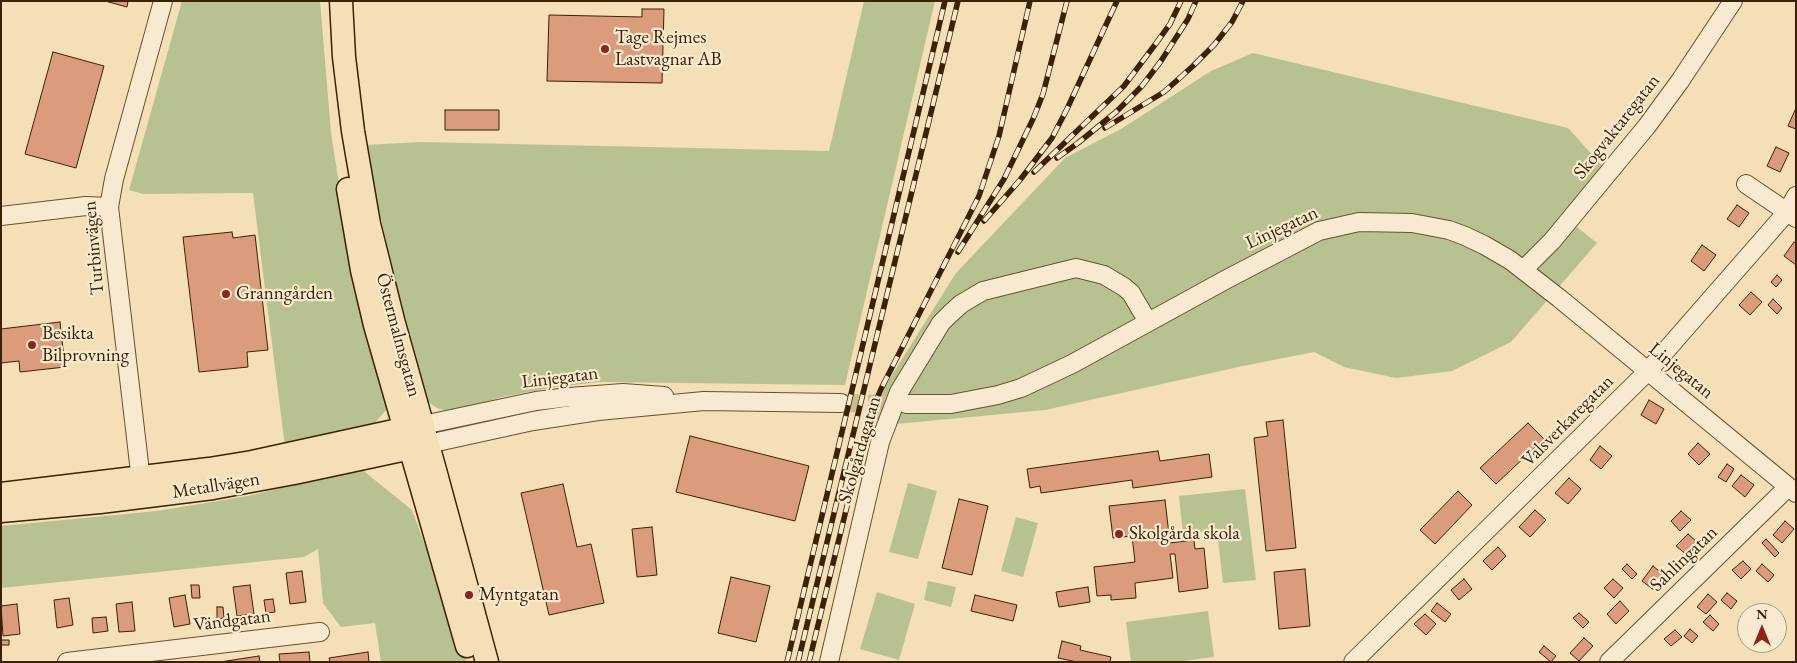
<!DOCTYPE html>
<meta charset="utf-8">
<style>
body{margin:0}
#map{position:relative;width:1797px;height:663px;overflow:hidden;background:#f5dfb7;font-family:"EB Garamond",serif}
canvas{display:block}
.frame{position:absolute;inset:0;border:2px solid #3c2102;pointer-events:none}
.north{position:absolute;left:1737px;top:603px;width:50px;height:50px;box-sizing:border-box;background:#f8ead0;border:1px solid #ad9a7e;border-radius:50%;rotate:0deg;font-size:14px;font-weight:700;line-height:20px;text-align:center;color:#3c2102}
.north::after{content:'';display:block;margin:auto;width:18px;height:22px;background:#8f2418;clip-path:polygon(50% 0,100% 100%,50% 72%,0 100%)}
</style>
<div id="map">
<canvas width="1797" height="663"></canvas>
<div class="frame"></div>
<div class="north">N</div>
</div>
<script>
const c = document.querySelector('canvas').getContext('2d');
c.lineJoin = 'round';
function paint(path, color) { c.fillStyle = color; c.fill(path, 'evenodd'); }
const poly = rows => new Path2D(rows.map(r => 'M' + r).join(''));
function stroke(path, color, width, dash) { c.strokeStyle = color; c.lineWidth = width; c.lineCap = dash ? 'butt' : 'round'; c.setLineDash(dash || []); c.stroke(path); }
function drawText(font, color, halo, rows, align = 'center') {
  c.font = font + ' "EB Garamond",serif'; c.lineWidth = 4.5; c.setLineDash([]); c.textBaseline = 'middle'; c.strokeStyle = halo; c.fillStyle = color; for (const [text, x, y, turn = 0] of rows) {
    c.save(); c.translate(x, y); c.rotate((+turn || 0) * Math.PI / 180); c.textAlign = isNaN(turn) ? turn : align; if (halo) c.strokeText(text, 0, 0); c.fillText(text, 0, 0); c.restore();
  }
}
paint(poly([
 [182,1,320,1,331,133,343,209,386,397,386,410,375,423,368,427,285,447,253,193,143,194,129,190],
 [864,1,935,1,845,385,599,382,549,388,502,397,466,408,447,411,437,408,428,402,422,391,410,345,364,145,421,142,829,151],
 [1253,53,1568,128,1607,171,1568,220,1597,243,1511,342,1452,371,1396,378,1344,367,1314,352,1243,366,1045,410,896,424,875,419,885,386,956,273,1065,158,1121,129,1211,71],
 [360,468,412,510,456,628,467,662,381,662,375,623,341,627,323,603,318,549,304,557,1,588,1,526,157,511,248,496],
 [908,483,937,491,918,559,889,552],
 [1245,489,1256,580,1223,583,1217,530,1183,534,1179,496],
 [1016,517,1038,523,1023,577,1001,571],
 [928,581,956,587,951,607,924,600],
 [877,592,915,604,899,660,860,649],
 [1208,611,1214,657,1175,662,1131,662,1126,622]
]), '#b8c291');
const building = poly([
 [105,1,128,1,127,7,105,1],
 [642,9,664,9,662,83,547,81,549,15,642,17,642,9],
 [53,52,104,66,76,168,25,154,53,52],
 [1796,108,1796,129,1788,126,1796,108],
 [445,110,499,110,499,130,445,130,445,110],
 [1776,147,1789,153,1780,172,1767,166,1776,147],
 [1737,205,1749,213,1739,227,1727,219,1737,205],
 [232,232,233,238,255,235,268,350,247,352,248,367,199,372,183,237,232,232],
 [1794,242,1796,244,1796,265,1784,256,1794,242],
 [1702,245,1716,255,1704,271,1691,261,1702,245],
 [1777,275,1782,280,1776,287,1771,282,1777,275],
 [1751,292,1762,302,1750,315,1739,305,1751,292],
 [1773,299,1782,308,1777,314,1768,305,1773,299],
 [60,322,65,367,20,372,19,361,1,363,1,329,60,322],
 [1649,400,1664,409,1656,424,1641,415,1649,400],
 [1283,420,1296,548,1266,551,1254,438,1268,436,1266,422,1283,420],
 [1528,423,1544,439,1496,484,1480,468,1528,423],
 [690,436,809,466,795,521,676,492,690,436],
 [1698,443,1710,454,1699,465,1688,454,1698,443],
 [1600,446,1612,456,1601,469,1590,460,1600,446],
 [1158,451,1160,461,1209,454,1212,477,1133,488,1132,480,1041,493,1040,486,1030,488,1027,469,1158,451],
 [1727,464,1734,469,1726,482,1718,477,1727,464],
 [1741,475,1754,485,1745,497,1732,486,1741,475],
 [1569,478,1581,489,1568,504,1555,493,1569,478],
 [563,484,577,547,591,544,604,603,549,615,521,493,563,484],
 [1458,491,1472,505,1435,544,1420,530,1458,491],
 [959,499,988,506,972,575,942,568,959,499],
 [1165,500,1170,543,1194,540,1195,549,1204,548,1208,588,1179,592,1175,554,1170,554,1173,578,1135,583,1136,598,1111,600,1111,595,1097,596,1094,567,1135,562,1132,536,1113,538,1109,506,1165,500],
 [1535,510,1546,520,1530,537,1519,527,1535,510],
 [1681,511,1691,520,1680,531,1671,521,1681,511],
 [1785,521,1794,529,1782,543,1773,535,1785,521],
 [652,527,657,575,637,577,632,529,652,527],
 [1688,534,1698,543,1687,555,1676,546,1688,534],
 [1766,539,1779,553,1775,557,1762,543,1766,539],
 [1498,547,1506,556,1492,570,1483,561,1498,547],
 [1743,561,1751,569,1741,579,1732,570,1743,561],
 [1627,564,1637,574,1632,579,1622,569,1627,564],
 [1762,564,1774,575,1768,582,1756,571,1762,564],
 [1653,566,1665,576,1654,590,1642,581,1653,566],
 [1305,569,1310,626,1279,629,1274,572,1305,569],
 [302,571,306,602,290,604,286,573,302,571],
 [731,577,770,586,756,642,718,633,731,577],
 [1464,579,1472,589,1459,600,1451,590,1464,579],
 [1613,579,1623,588,1614,598,1604,588,1613,579],
 [191,585,199,585,200,598,192,598,191,585],
 [250,585,254,614,237,616,233,587,250,585],
 [1088,587,1090,602,1059,607,1056,592,1088,587],
 [1727,593,1737,601,1731,609,1721,600,1727,593],
 [1708,594,1717,602,1706,614,1697,607,1708,594],
 [185,595,190,624,174,627,169,598,185,595],
 [975,595,1017,605,1013,621,971,611,975,595],
 [69,598,73,625,57,628,54,600,69,598],
 [273,599,275,612,266,613,264,600,273,599],
 [1620,601,1629,611,1616,624,1607,614,1620,601],
 [132,602,135,631,119,632,116,604,132,602],
 [1437,603,1451,614,1445,622,1431,611,1437,603],
 [17,604,20,634,3,636,1,606,17,604],
 [217,607,223,607,224,618,217,619,217,607],
 [1579,613,1589,622,1583,628,1573,618,1579,613],
 [1425,614,1436,624,1426,635,1414,624,1425,614],
 [1710,615,1719,624,1713,631,1703,622,1710,615],
 [106,617,108,631,93,633,92,618,106,617],
 [1690,629,1698,636,1692,643,1684,636,1690,629],
 [1675,630,1682,637,1671,646,1664,639,1675,630],
 [1584,638,1593,646,1579,661,1570,653,1584,638],
 [1,640,9,640,9,645,1,645,1,640],
 [1062,641,1081,646,1080,650,1111,657,1110,662,1077,662,1058,658,1062,641],
 [1544,646,1556,656,1551,662,1539,652,1544,646],
 [309,652,310,662,280,662,279,654,309,652],
 [368,652,369,662,330,662,329,658,368,652],
 [259,656,260,662,220,662,259,656]
]);
paint(building, '#db9c7e');
stroke(building, '#3c2102', 1);
stroke(poly([
 [841,403,906,404]
]), '#d0b993', 18, [18, 9]);
const minor = poly([
 [1746,184,1796,218],
 [1,216,86,206,109,207],
 [1523,270,1552,241,1647,126,1680,81,1733,1],
 [906,404,951,404,998,395,1021,388,1072,364,1227,279,1319,231,1359,222,1412,223,1449,230,1465,236,1484,245,1510,260,1559,298,1796,493],
 [423,425,536,401,569,397,623,393,664,396],
 [428,444,533,421,598,411,704,401,841,403],
 [142,489,109,207,114,179,163,1],
 [67,662,320,632],
 [829,662,880,442,899,392,941,323,950,314,961,304,983,291,1076,268,1104,275,1124,287,1131,293,1148,322],
 [1353,662,1648,371,1787,212,1796,196],
 [1609,662,1788,487]
]);
const major = poly([
 [341,1,344,57,353,131,369,224,393,320,435,470,487,662],
 [348,189,362,270,375,325,467,646],
 [1,494,209,469,252,462,417,426],
 [1,511,100,502,213,488,294,473,425,445]
]);
stroke(minor, '#6a502f', 20);
stroke(major, '#3c2102', 25);
stroke(minor, '#f8ead0', 18);
stroke(major, '#f5dfb7', 22);
const rail = poly([
 [1105,128,1164,92,1193,66,1214,45,1232,22,1243,1],
 [1057,158,1078,143,1116,112,1142,86,1161,61,1188,19,1196,1],
 [1034,172,1124,86,1157,42,1170,24,1181,1],
 [984,221,1020,180,1052,138,1067,109,1117,1],
 [958,252,1004,179,1033,119,1043,94,1067,1],
 [787,662,945,1],
 [798,662,958,1],
 [809,662,868,420,881,389,979,196,999,136,1030,1]
]);
stroke(rail, '#3c2102', 5.5);
stroke(rail, '#f8ead0', 4, [11]);
for (const [x, y, r, color] of [
 [605,49,5,"#8f2418"],
 [226,294,5,"#8f2418"],
 [32,345,5,"#8f2418"],
 [1119,534,5,"#8f2418"],
 [469,595,5,"#8f2418"]
]) { const dot = new Path2D(); dot.arc(x, y, r, 0, 2 * Math.PI); c.fillStyle = color; c.fill(dot); stroke(dot, '#f8ead0', 2); }
drawText('19px', '#3c2102', '#f8ead0', [
 ["Tage Rejmes",615,38],
 ["Lastvagnar AB",615,60],
 ["Granngården",236,294],
 ["Besikta",42,334],
 ["Bilprovning",42,356],
 ["Skolgårda skola",1129,534],
 ["Myntgatan",479,595]
], 'left');
drawText('19px', '#3c2102', '#f8ead0', [
 ["Skogvaktaregatan",1617,127,-52],
 ["Linjegatan",1282,228,-25],
 ["Turbinvägen",94,248,-95],
 ["Östermalmsgatan",398,335,75],
 ["Linjegatan",1681,371,39],
 ["Linjegatan",560,378,-7],
 ["Valsverkaregatan",1568,421,-45],
 ["Skolgårdagatan",860,450,-74],
 ["Metallvägen",216,486,-9],
 ["Sahlingatan",1684,559,-44],
 ["Vändgatan",232,621,-7]
]);
</script>
